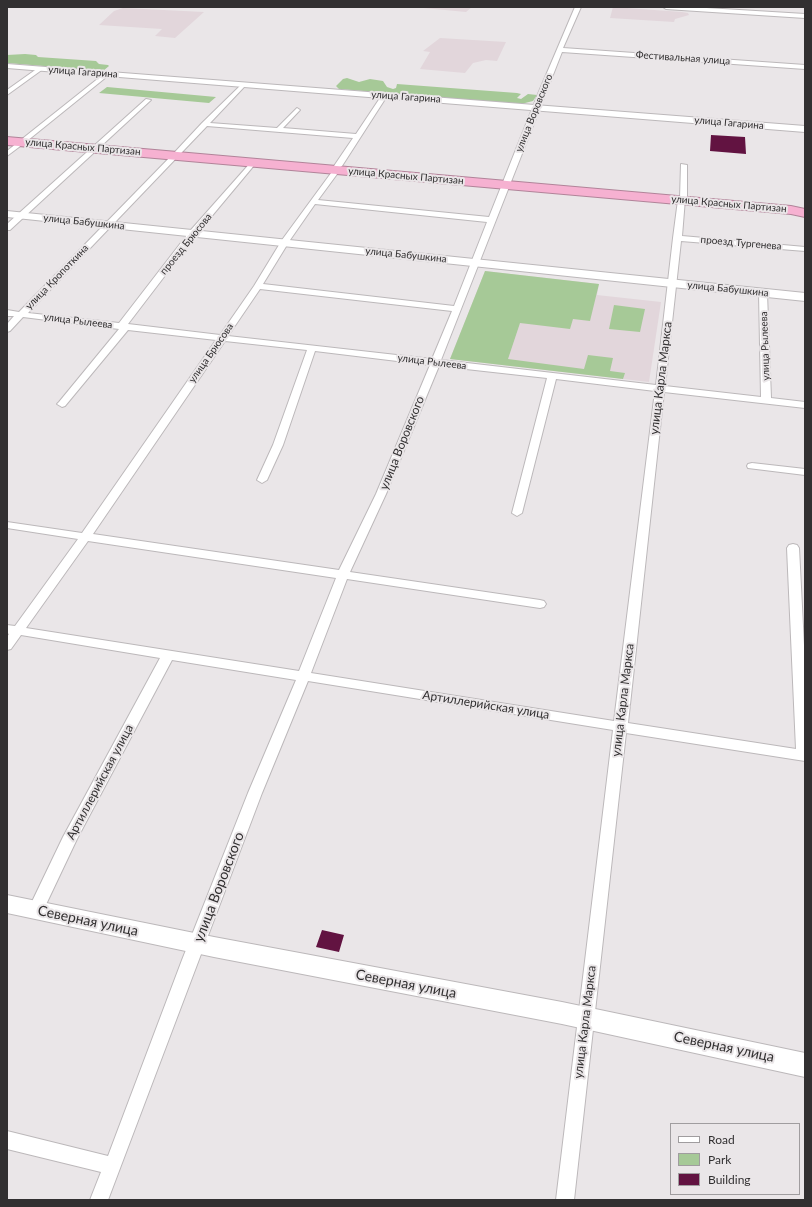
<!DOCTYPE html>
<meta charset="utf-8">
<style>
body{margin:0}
#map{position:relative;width:812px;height:1207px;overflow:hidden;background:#eae6e8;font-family:Lato,sans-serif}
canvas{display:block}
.frame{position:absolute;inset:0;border:8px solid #323031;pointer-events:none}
.legend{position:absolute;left:670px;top:1123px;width:130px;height:72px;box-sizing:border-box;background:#eae6e8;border:1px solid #a09d9f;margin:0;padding:5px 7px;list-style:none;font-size:12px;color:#323031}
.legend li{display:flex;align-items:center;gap:8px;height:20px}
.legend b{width:20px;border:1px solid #a09d9f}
</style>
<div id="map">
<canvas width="812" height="1207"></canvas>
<div class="frame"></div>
<ul class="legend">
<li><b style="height:5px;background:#fff"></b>Road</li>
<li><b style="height:11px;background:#a6c997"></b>Park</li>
<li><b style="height:11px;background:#621341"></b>Building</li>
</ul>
</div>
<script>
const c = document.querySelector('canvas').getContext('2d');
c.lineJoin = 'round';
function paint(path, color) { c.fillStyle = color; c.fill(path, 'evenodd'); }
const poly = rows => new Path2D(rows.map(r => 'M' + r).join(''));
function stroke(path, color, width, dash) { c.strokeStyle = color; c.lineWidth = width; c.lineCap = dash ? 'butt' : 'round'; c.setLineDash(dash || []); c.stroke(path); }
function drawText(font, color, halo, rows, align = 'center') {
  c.font = font + ' Lato,sans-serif'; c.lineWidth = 4; c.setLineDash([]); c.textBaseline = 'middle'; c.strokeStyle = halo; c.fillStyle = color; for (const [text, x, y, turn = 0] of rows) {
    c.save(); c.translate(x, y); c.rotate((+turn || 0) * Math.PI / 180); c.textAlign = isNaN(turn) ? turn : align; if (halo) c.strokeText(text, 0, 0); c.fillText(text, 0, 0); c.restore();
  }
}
paint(poly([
 [413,7,472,7,466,12],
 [613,7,682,12,688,13,689,15,675,19,674,22,610,18],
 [123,8,204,12,175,38,155,36,162,29,99,25,114,11],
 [440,38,506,42,497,61,486,60,473,63,465,73,420,69,430,52,423,51],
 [485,271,599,284,597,295,661,302,649,382,450,359]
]), '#e2d6db');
paint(poly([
 [25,54,36,55,38,57,96,61,99,64,108,65,109,66,103,71,7,63,7,55],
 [347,78,359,82,370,79,383,81,387,87,393,89,396,88,397,84,517,93,521,94,517,98,521,99,528,94,537,95,533,101,521,104,339,89,336,86,343,79],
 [107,87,216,97,209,103,99,93],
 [485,271,599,284,590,321,573,319,570,329,520,323,508,359,584,369,588,355,613,358,610,371,625,373,623,379,450,359],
 [614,305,645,309,640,332,609,329]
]), '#a6c997');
paint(poly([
 [711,135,745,137,746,154,710,151],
 [322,930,344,935,339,952,316,947]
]), '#621341');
const street = poly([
 [575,7,581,7,563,48,805,65,805,69,562,52,441,360,656,385,673,238,678,200,680,198,681,164,687,165,687,197,685,199,682,236,805,247,805,251,681,241,665,386,761,397,759,293,763,290,767,293,771,398,805,402,805,408,664,392,628,723,796,749,787,548,789,545,793,544,797,545,799,548,805,665,805,761,626,733,574,1200,556,1200,613,730,308,681,262,793,108,1200,90,1200,101,1172,7,1149,7,1131,108,1156,182,960,248,793,296,680,172,660,77,839,41,915,36,917,31,915,28,910,63,837,160,658,21,635,11,649,7,650,7,637,9,634,7,633,7,625,15,626,78,539,7,528,7,522,82,533,216,340,128,330,65,406,62,407,57,404,59,402,119,329,23,317,10,331,7,332,7,324,14,316,7,316,7,310,19,312,174,153,202,123,243,83,245,84,245,86,210,123,277,128,297,108,300,110,283,128,356,134,382,95,387,96,342,166,338,168,334,166,353,138,207,126,28,313,119,323,190,231,252,161,254,160,257,162,256,163,196,235,128,324,220,335,254,286,282,240,334,169,338,169,340,170,318,200,489,217,538,94,575,7],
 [315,204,487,222,454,306,263,284,290,240,315,204],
 [260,289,452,311,432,359,228,336,260,289],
 [225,341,307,350,273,445,257,480,262,483,267,480,283,445,315,351,430,365,376,494,339,570,93,534,225,341],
 [439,366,547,378,512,513,517,516,522,513,556,379,655,391,614,721,311,673,347,579,540,608,544,607,546,604,544,601,540,600,350,572,386,494,439,366],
 [88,541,336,578,299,671,26,628,88,541],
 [663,7,690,7,805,14,805,18,666,9,663,7],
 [38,68,43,69,7,95,7,90,38,68],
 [105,73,110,74,27,141,7,156,7,151,105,73],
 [146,99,151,100,10,230,7,230,7,224,146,99],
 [752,463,805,469,805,475,748,468,747,466,748,464,752,463]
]);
const secondary = poly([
 [7,64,805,126,805,132,7,68,7,64],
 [7,211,805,293,805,301,7,217,7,211],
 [7,895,214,937,562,1002,805,1053,805,1077,562,1024,214,957,7,913,7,895]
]);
const highway = poly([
 [7,137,791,206,805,209,805,217,791,214,7,145,7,137]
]);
stroke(street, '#bcb8ba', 2);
stroke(secondary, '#bcb8ba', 2);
stroke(highway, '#b18499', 2);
paint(street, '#fff');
paint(secondary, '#fff');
paint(highway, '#f6b1d1');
drawText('10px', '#323031', '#eae6e8', [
 ["Фестивальная улица",683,58,4],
 ["улица Гагарина",83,72,4],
 ["улица Гагарина",406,97,4],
 ["улица Воровского",534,113,-68],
 ["улица Гагарина",729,123,5],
 ["улица Красных Партизан",83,147,5],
 ["улица Красных Партизан",406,176,5],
 ["улица Красных Партизан",729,204,5],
 ["улица Бабушкина",84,222,6],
 ["проезд Тургенева",741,243,5],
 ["проезд Брюсова",186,244,-51],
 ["улица Бабушкина",406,255,6],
 ["улица Кропоткина",57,277,-46],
 ["улица Бабушкина",728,289,6],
 ["улица Рылеева",78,321,7],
 ["улица Рылеева",765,346,-92],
 ["улица Брюсова",211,353,-55],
 ["улица Рылеева",432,362,7]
]);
drawText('12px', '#323031', '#eae6e8', [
 ["улица Карла Маркса",661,378,-83],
 ["улица Воровского",402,443,-68],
 ["улица Карла Маркса",623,700,-83],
 ["Артиллерийская улица",486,705,9],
 ["Артиллерийская улица",100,782,-62],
 ["улица Карла Маркса",585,1022,-83]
]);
drawText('14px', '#323031', '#eae6e8', [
 ["улица Воровского",219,887,-69],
 ["Северная улица",88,921,12],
 ["Северная улица",406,984,11],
 ["Северная улица",724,1047,12]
]);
</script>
